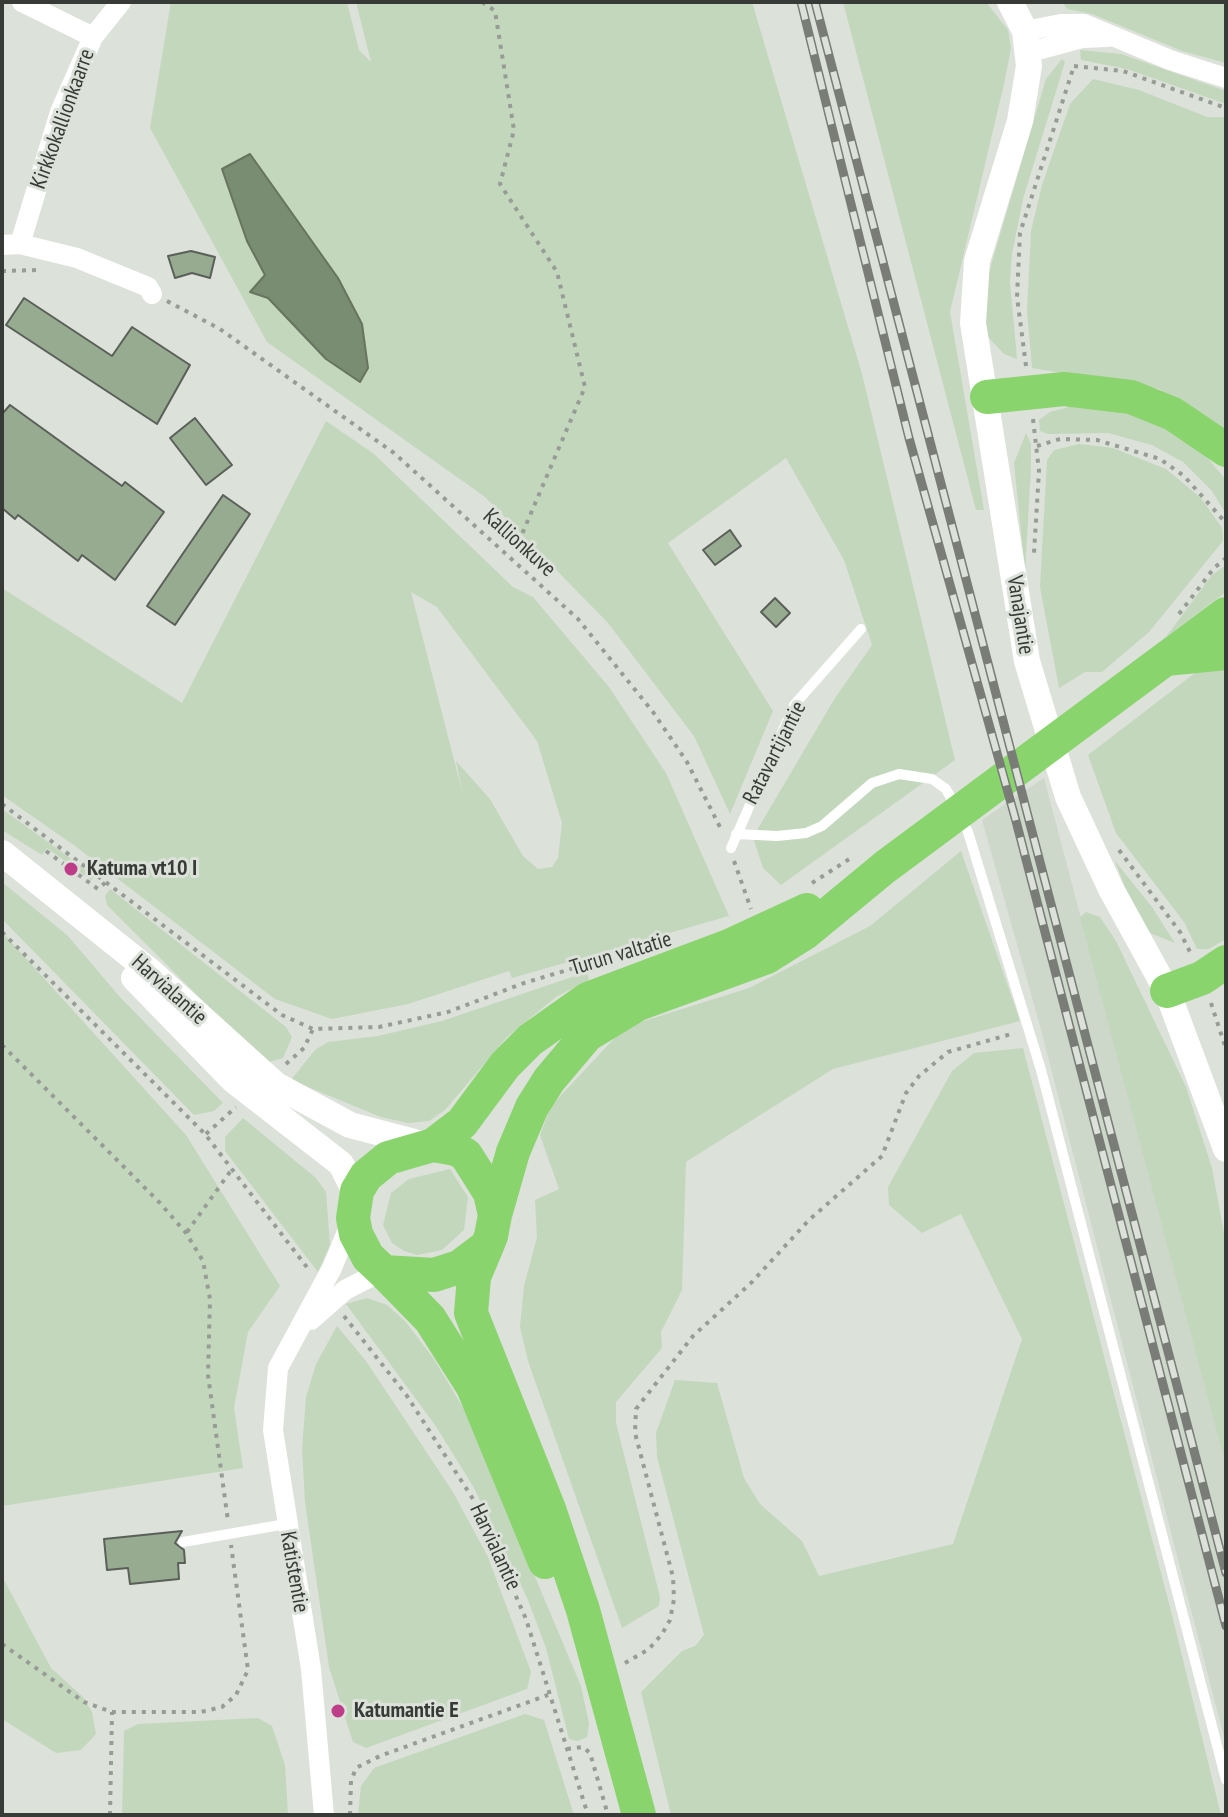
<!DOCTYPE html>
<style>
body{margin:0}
#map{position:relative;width:1228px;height:1817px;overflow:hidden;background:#dce1da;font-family:"PT Sans Narrow",sans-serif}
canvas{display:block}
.frame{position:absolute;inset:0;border:4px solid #383a37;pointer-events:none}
</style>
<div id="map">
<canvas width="1228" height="1817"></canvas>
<div class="frame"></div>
</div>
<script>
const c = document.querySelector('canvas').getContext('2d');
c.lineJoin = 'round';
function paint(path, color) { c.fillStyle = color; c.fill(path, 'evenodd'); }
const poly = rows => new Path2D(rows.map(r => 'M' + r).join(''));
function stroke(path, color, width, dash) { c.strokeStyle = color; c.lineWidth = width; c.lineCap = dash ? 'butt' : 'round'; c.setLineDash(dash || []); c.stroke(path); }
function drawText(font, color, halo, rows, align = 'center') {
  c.font = font + ' "PT Sans Narrow",sans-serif'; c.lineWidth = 6; c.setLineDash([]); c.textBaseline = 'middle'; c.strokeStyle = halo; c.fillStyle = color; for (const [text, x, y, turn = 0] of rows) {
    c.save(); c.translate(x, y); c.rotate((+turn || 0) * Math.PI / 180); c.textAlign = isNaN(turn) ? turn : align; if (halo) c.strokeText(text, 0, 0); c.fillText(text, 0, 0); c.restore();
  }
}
paint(poly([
 [1044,778,1226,1467,1226,1745,1040,1026,982,820]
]), '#cdd7ca');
paint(poly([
 [171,2,347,2,359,50,371,62,356,2,752,2,862,374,955,760,781,885,763,868,753,837,835,698,872,645,844,560,786,458,668,543,773,711,730,814,694,736,608,623,485,497,267,342,150,128],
 [843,2,986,2,1008,30,1011,48,1004,84,950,312,984,510,976,510],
 [1062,2,1226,2,1226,63,1182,51,1092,14,1067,9],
 [1080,50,1121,54,1226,91,1226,104,1127,69,1081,60],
 [1062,59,1065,62,1023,199,1012,254,1010,282,1017,359,1004,354,986,335,984,289,1046,79],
 [1093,79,1139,90,1207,117,1226,117,1226,436,1159,389,1032,368,1027,311,1031,231,1042,185,1070,104],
 [1080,404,1137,412,1195,443,1226,480,1226,514,1212,491,1183,462,1152,445,1108,433,1048,434,1040,431,1039,420,1050,412],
 [326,421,374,454,513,587,533,597,609,687,666,773,729,916,512,978,509,971,408,1004,332,1019,275,999,75,846,2,795,2,588,182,703],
 [411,592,437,607,537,741,562,823,558,858,552,867,538,869,523,856,490,799,456,761,463,795],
 [1026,433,1031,444,1031,468,1025,572,1014,463],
 [1079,444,1113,448,1166,469,1201,498,1222,528,1223,541,1149,632,1102,672,1085,672,1059,688,1040,587,1047,460,1054,450],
 [1226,565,1226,592,1166,637,1212,575],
 [1226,668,1226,939,1209,949,1197,949,1184,922,1116,833,1088,755,1195,673],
 [2,809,59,850,95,877,91,880,47,848,42,855,2,830],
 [961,851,1020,1021,833,1069,686,1162,682,1290,661,1332,662,1348,616,1402,616,1423,660,1597,659,1606,622,1628,528,1361,520,1327,524,1286,537,1237,535,1200,559,1189,540,1135,551,1106,625,1027,749,988,870,926],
 [1115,861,1152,907,1175,943,1150,933,1137,920],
 [2,882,68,936,119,996,223,1103,214,1111,194,1115,2,919],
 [110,889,286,1027,292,1037,283,1058,269,1062,219,1017,107,905,105,896],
 [1086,912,1100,917,1116,941,1186,1087,1212,1168,1226,1244,1226,1467,1080,917],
 [2,932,186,1135,280,1286,248,1332,234,1408,243,1468,2,1506],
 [587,972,589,980,556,997,507,1037,445,1110,429,1121,408,1123,381,1117,291,1080,315,1050,328,1042,378,1036,442,1021],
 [1023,1048,1171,1611,1221,1815,671,1815,641,1692,682,1651,695,1646,704,1635,657,1457,656,1433,675,1380,717,1383,744,1478,760,1504,802,1541,819,1576,953,1544,1022,1339,961,1214,922,1233,889,1205,888,1187,952,1071,974,1053],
 [243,1118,316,1178,326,1192,330,1245,318,1272,225,1151,225,1137],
 [450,1169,468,1197,464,1230,442,1250,417,1255,404,1251,392,1243,383,1225,391,1193,409,1179],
 [367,1298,387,1305,405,1321,434,1359,466,1413,581,1686,589,1724,587,1737,578,1741,569,1739,546,1648,528,1600,473,1486,435,1425,346,1304],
 [337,1326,366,1361,453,1492,488,1557,531,1672,527,1689,366,1748,353,1742,329,1667,305,1502,302,1449,306,1397,316,1364],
 [2,1576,51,1668,83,1697,92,1712,96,1734,81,1750,56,1753,2,1719],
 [525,1714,544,1720,574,1815,358,1815,361,1786,374,1768],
 [258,1718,272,1726,285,1765,288,1815,122,1815,124,1731,138,1724]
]), '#c3d7bc');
const water = poly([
 [250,154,338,278,362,324,368,368,360,382,326,359,268,298,250,292,265,275,247,241,222,169,250,154]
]);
paint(water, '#798d72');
stroke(water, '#667460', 2);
const building = poly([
 [191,251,215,257,210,278,192,273,175,278,168,256,191,251],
 [24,298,112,356,132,327,190,365,157,424,6,325,24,298],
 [10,405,122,486,125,482,164,512,115,580,82,555,78,561,18,515,15,519,2,508,2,414,10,405],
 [195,418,232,465,206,485,170,438,195,418],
 [223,495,250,514,175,625,147,606,223,495],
 [730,530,741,546,715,565,703,550,730,530],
 [775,598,790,613,776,627,761,612,775,598],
 [182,1531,175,1543,184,1550,185,1563,178,1563,179,1579,130,1584,128,1568,107,1570,104,1539,182,1531]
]);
paint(building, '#96ab8f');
stroke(building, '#5a5f59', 2);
stroke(poly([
 [482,2,495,11,514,130,500,184,557,272,585,387,522,534],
 [1074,66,1123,71,1226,108],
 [2,271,39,270],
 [167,301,220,329,394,453,578,619,653,712,687,762,722,831],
 [1026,366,1017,297,1020,233,1074,66],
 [1033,419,1039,471,1034,553],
 [1037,446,1060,439,1097,440,1160,459,1184,476,1226,523],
 [1179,614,1214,568,1226,558],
 [2,804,282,1015,313,1029,379,1027,448,1012,524,983,648,946],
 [1119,850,1180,932,1191,954],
 [46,851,98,889,106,882],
 [734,861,751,909],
 [812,883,851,858],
 [2,932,205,1134,309,1270],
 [1211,1003,1226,1049],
 [2,1045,160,1203,186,1233,203,1261,210,1299,208,1375,228,1521],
 [286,1064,304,1048,313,1029],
 [206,1134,236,1107],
 [187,1232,232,1169],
 [344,1316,407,1396,473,1499,526,1619,588,1815],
 [2,1644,84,1702,112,1712,201,1712,222,1707,236,1695,248,1670,231,1545],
 [625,1663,649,1649,662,1634,670,1620,674,1599,673,1577,635,1433,636,1409,693,1336,751,1283,809,1220,882,1156,906,1093,919,1076,948,1052,1015,1033],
 [567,1749,583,1747,590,1753,608,1815],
 [110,1815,112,1712],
 [350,1815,351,1781,356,1768,380,1756,548,1695]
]), '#989c96', 4, [4, 6]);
stroke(poly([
 [736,834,777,836,806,833,822,826,872,783,899,774,932,779,946,789,951,798,968,832,1041,1070,1226,1780],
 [731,848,794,705,861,629],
 [183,1542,286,1524]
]), '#fff', 10);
stroke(poly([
 [22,2,93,37],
 [1025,31,1061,24,1084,24,1170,60,1226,78],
 [1030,52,1082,38,1108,37],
 [20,244,60,112,93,37,121,2],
 [2,245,20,244,77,258,148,287,152,294],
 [311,1320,345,1290,382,1271],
 [324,1815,311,1669,273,1430,278,1368,332,1268,351,1222]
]), '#fff', 20);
stroke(poly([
 [1010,2,1025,31,1029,66,1020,121,977,261,973,323,1027,661,1068,797,1111,889,1167,991,1226,1149],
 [2,853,151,972,276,1085,350,1125,426,1145],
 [134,978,233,1080,341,1164,353,1188,354,1207]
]), '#fff', 26);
stroke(poly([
 [987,397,1064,389,1131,397,1173,414,1226,450],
 [1166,659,1226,653],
 [1167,991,1202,978,1226,962],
 [433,1145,462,1123,505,1065,530,1040,588,999,729,946,807,910],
 [495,1215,513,1152,532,1107,549,1080,587,1035,638,1004,767,957,805,933,885,867,1226,614],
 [487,1246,459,1267,434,1275,384,1272,368,1257,356,1234,353,1218,357,1191,366,1176,388,1158,433,1145,456,1149,466,1155,490,1193,495,1215,491,1236,487,1246,474,1277,471,1313,549,1509,583,1610,639,1815],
 [384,1272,430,1319,473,1387,545,1562]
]), '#8ad46e', 34);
const rail = poly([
 [801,2,909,438,1016,821,1226,1626],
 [815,2,1226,1573]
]);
stroke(rail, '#797c77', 9);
stroke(rail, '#dce1da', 6, [18]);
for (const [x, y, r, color] of [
 [71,869,8,"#bd3d89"],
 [338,1711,8,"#bd3d89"]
]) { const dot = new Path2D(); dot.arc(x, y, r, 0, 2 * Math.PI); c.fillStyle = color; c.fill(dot); stroke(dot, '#dce1da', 3); }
drawText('22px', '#383a37', '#dce1da', [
 ["Kirkkokallionkaarre",63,119,-70],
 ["Kallionkuve",519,543,42],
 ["Vanajantie",1020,615,81],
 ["Ratavartijantie",775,753,-63],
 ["Turun valtatie",621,954,-17],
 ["Harvialantie",169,990,42],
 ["Harvialantie",495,1547,65],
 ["Katistentie",294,1572,80]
]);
drawText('bold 22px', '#383a37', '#dce1da', [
 ["Katuma vt10 I",87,869],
 ["Katumantie E",354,1711]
], 'left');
</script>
